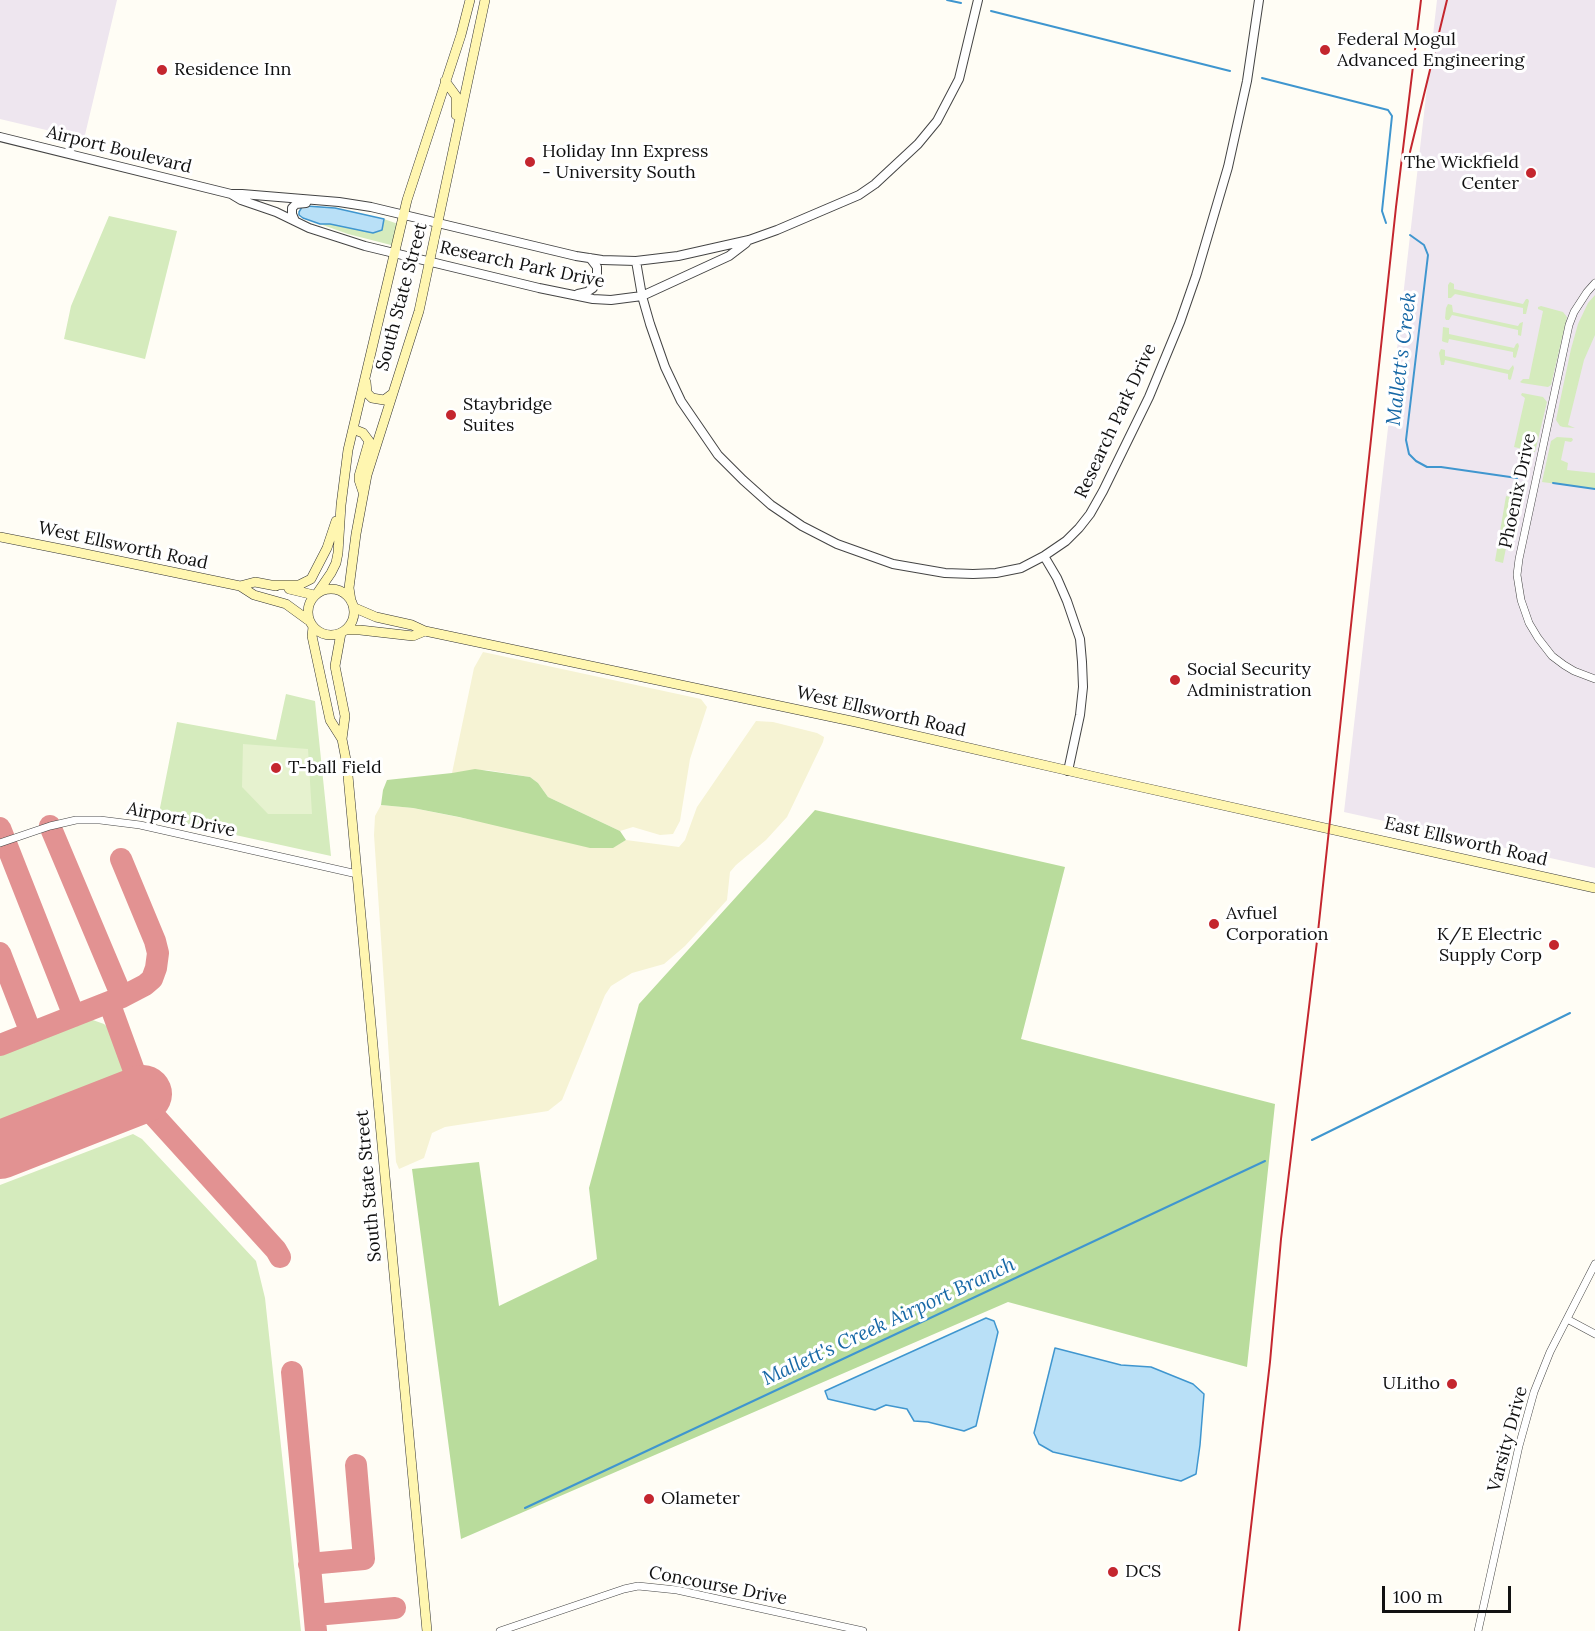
<!DOCTYPE html>
<style>
body{margin:0}
#map{position:relative;width:1595px;height:1631px;overflow:hidden;background:#fffdf5;font-family:Lora,serif}
canvas{display:block}
.scale{position:absolute;left:1382px;top:1586px;width:129px;height:27px;box-sizing:border-box;border:3px solid #111;border-top:0;padding-left:8px;font-size:18px;line-height:21px;white-space:nowrap;color:#111;-webkit-text-stroke:4px #fff;paint-order:stroke}
</style>
<div id="map">
<canvas width="1595" height="1631"></canvas>
<div class="scale">100 m</div>
</div>
<script>
const c = document.querySelector('canvas').getContext('2d');
c.lineJoin = 'round';
function paint(path, color) { c.fillStyle = color; c.fill(path, 'evenodd'); }
const poly = rows => new Path2D(rows.map(r => 'M' + r).join(''));
function stroke(path, color, width, dash) { c.strokeStyle = color; c.lineWidth = width; c.lineCap = dash ? 'butt' : 'round'; c.setLineDash(dash || []); c.stroke(path); }
function drawText(font, color, halo, rows, align = 'center') {
  c.font = font + ' Lora,serif'; c.lineWidth = 6; c.setLineDash([]); c.textBaseline = 'middle'; c.strokeStyle = halo; c.fillStyle = color; for (const [text, x, y, turn = 0] of rows) {
    c.save(); c.translate(x, y); c.rotate((+turn || 0) * Math.PI / 180); c.textAlign = isNaN(turn) ? turn : align; if (halo) c.strokeText(text, 0, 0); c.fillText(text, 0, 0); c.restore();
  }
}
paint(poly([
 [0,0,117,0,84,139,0,119],
 [1437,0,1595,0,1595,868,1344,812]
]), '#eee6ef');
paint(poly([
 [483,652,701,699,707,707,690,759,680,821,673,834,660,835,633,827,620,831,548,797,538,783,530,777,487,770,452,773,474,668],
 [756,721,773,722,817,733,824,737,823,742,787,817,766,840,736,865,730,872,727,900,685,946,664,964,632,973,611,986,605,995,562,1100,548,1111,445,1127,432,1133,424,1158,399,1169,396,1162,374,835,375,816,381,805,413,808,612,848,626,840,679,847,685,840,697,807]
]), '#f6f3d4');
paint(poly([
 [109,216,177,231,145,359,64,339,71,306],
 [384,219,398,224,393,244,391,245,348,234,320,224,330,224,373,233,382,230],
 [1450,282,1454,284,1454,289,1523,304,1526,299,1528,299,1529,301,1526,314,1523,314,1523,308,1455,294,1451,298,1448,298,1448,285],
 [1595,295,1595,335,1584,360,1568,425,1575,428,1563,427,1560,426,1556,420,1571,349,1578,324,1588,303],
 [1448,304,1452,305,1453,312,1518,326,1520,323,1523,322,1521,336,1518,335,1518,330,1452,315,1449,320,1446,320,1445,318,1446,308],
 [1541,306,1563,312,1567,317,1551,385,1548,387,1522,383,1520,382,1523,379,1529,379,1543,311,1538,309,1538,307],
 [1443,327,1449,328,1449,334,1514,348,1516,344,1518,343,1519,346,1516,357,1515,358,1513,357,1513,352,1449,339,1448,343,1444,342,1442,341],
 [1441,349,1445,350,1445,356,1509,370,1513,365,1514,368,1511,379,1510,380,1508,379,1508,374,1445,360,1444,365,1441,365,1439,353],
 [1522,393,1543,397,1547,402,1535,452,1514,447,1525,398,1521,395],
 [1557,437,1572,438,1573,440,1571,442,1565,441,1561,460,1568,463,1567,470,1595,473,1595,489,1542,482,1551,441],
 [1506,496,1516,498,1503,563,1495,561],
 [286,694,315,701,331,856,158,818,177,722,276,740],
 [90,1019,104,1024,116,1035,128,1064,124,1078,116,1084,0,1130,0,1052,72,1022],
 [133,1134,142,1139,256,1261,265,1298,301,1631,0,1631,0,1185]
]), '#d5ebbd');
paint(poly([
 [475,769,530,777,538,783,548,797,620,831,626,840,613,848,590,848,459,817,413,808,381,805,383,790,387,780,452,773],
 [815,810,1065,867,1021,1039,1275,1104,1247,1367,1008,1302,461,1539,412,1169,479,1162,499,1306,597,1259,589,1188,639,1004]
]), '#b9dc9c');
paint(poly([
 [243,744,308,749,312,814,268,814,242,787]
]), '#e6f2cf');
const water = poly([
 [306,206,335,208,384,219,382,230,373,233,330,224,320,224,303,218,299,215,299,212,302,207,306,206],
 [986,1318,994,1321,998,1332,976,1426,964,1431,928,1422,914,1421,907,1409,886,1405,875,1410,828,1399,825,1391,986,1318],
 [1055,1348,1121,1365,1151,1367,1193,1384,1204,1394,1200,1445,1196,1474,1181,1481,1053,1452,1039,1444,1034,1433,1055,1348]
]);
paint(water, '#b9e0f7');
stroke(water, '#3f96cf', 1.5);
stroke(poly([
 [947,0,961,3],
 [991,11,1230,71],
 [1262,78,1388,110,1392,116,1382,211,1386,223],
 [1410,235,1424,245,1428,255,1406,440,1409,454,1416,461,1427,467,1441,467,1517,478],
 [1553,483,1595,489],
 [1312,1140,1570,1013],
 [525,1508,1265,1161]
]), '#3f96cf', 2);
stroke(poly([
 [50,826,122,997],
 [0,828,74,1016],
 [0,953,31,1033],
 [109,1002,148,1109,276,1250,280,1257],
 [0,1045,122,997,145,985,152,979,156,968,158,953,155,941,121,859],
 [292,1372,316,1631],
 [309,1564,364,1559,356,1465],
 [315,1615,395,1608]
]), '#e29292', 22);
stroke(poly([
 [0,1150,143,1094]
]), '#e29292', 58);
const minor = poly([
 [1595,283,1587,292,1574,312,1569,325,1519,559,1517,575,1521,600,1529,623,1538,638,1552,656,1564,665,1574,671,1595,679],
 [0,843,50,826,76,820,100,820,140,825,357,874],
 [1567,1319,1595,1334],
 [500,1631,624,1589,638,1586,677,1590,863,1631],
 [1478,1631,1519,1446,1534,1392,1550,1352,1595,1264]
]);
const tertiary = poly([
 [0,137,231,194,241,200,276,212,309,228,365,246,539,288,593,299,611,300,642,296,729,256,746,243],
 [231,194,242,194,339,202,371,207,576,256,602,260,636,261,678,256,749,240,777,230,859,195,875,184,918,144,937,121,959,79,978,0],
 [295,221,292,214,292,208,296,204,306,203],
 [636,261,642,296,650,324,665,367,681,401,718,455,743,480,771,505,802,526,837,544,893,564,945,573,973,574,996,573,1021,568,1044,556,1066,541,1079,528,1090,514,1103,491,1149,397,1180,322,1196,276,1228,167,1247,81,1259,0],
 [578,294,587,292,593,288,597,280,597,267,590,258],
 [1044,556,1057,578,1067,601,1080,639,1082,662,1083,687,1080,715,1068,771]
]);
const secondary = poly([
 [445,81,456,96,456,115],
 [366,382,367,393,372,398,384,400,392,394],
 [353,429,363,433,369,441,359,476,359,480,363,492],
 [0,537,76,552,240,586,254,595,286,604,308,620],
 [271,585,299,585,311,579,327,548,336,521],
 [240,586,255,582,276,586],
 '308 612a23 23 0 1 1 46 0a23 23 0 1 1-46 0Z',
 [289,589,314,595],
 [318,592,331,573,336,563,338,553,341,505,348,450,407,200,461,35,470,0],
 [351,601,349,588,356,534,367,475,419,311,485,0],
 [353,606,355,608,376,617,412,625,425,631,856,722,1096,777,1595,888],
 [313,627,312,636,330,720,342,739,347,765,427,1631],
 [346,630,360,630,413,636,425,631],
 [341,633,335,666,345,716,342,739]
]);
stroke(minor, '#444', 8);
stroke(tertiary, '#444', 10);
stroke(secondary, '#333', 10);
stroke(minor, '#fff', 7);
stroke(tertiary, '#fff', 8);
stroke(secondary, '#fff6b0', 9);
stroke(poly([
 [1410,152,1447,0],
 [1239,1631,1270,1362,1281,1239,1317,941,1396,207,1421,0]
]), '#c4262e', 2);
for (const [x, y, r, color] of [
 [1325,50,6,"#c4262e"],
 [162,70,6,"#c4262e"],
 [530,162,6,"#c4262e"],
 [1531,173,6,"#c4262e"],
 [451,415,6,"#c4262e"],
 [1175,680,6,"#c4262e"],
 [276,768,6,"#c4262e"],
 [1214,924,6,"#c4262e"],
 [1554,945,6,"#c4262e"],
 [1452,1384,6,"#c4262e"],
 [649,1499,6,"#c4262e"],
 [1113,1572,6,"#c4262e"]
]) { const dot = new Path2D(); dot.arc(x, y, r, 0, 2 * Math.PI); c.fillStyle = color; c.fill(dot); stroke(dot, '#fff', 2); }
drawText('18px', '#111', '#fff', [
 ["Federal Mogul",1337,40],
 ["Advanced Engineering",1337,61],
 ["Residence Inn",174,70],
 ["Holiday Inn Express",542,152],
 ["- University South",542,173],
 ["The Wickfield",1519,163,"right"],
 ["Center",1519,184,"right"],
 ["Staybridge",463,405],
 ["Suites",463,426],
 ["Social Security",1187,670],
 ["Administration",1187,691],
 ["T-ball Field",288,768],
 ["Avfuel",1226,914],
 ["Corporation",1226,935],
 ["K/E Electric",1542,935,"right"],
 ["Supply Corp",1542,956,"right"],
 ["ULitho",1440,1384,"right"],
 ["Olameter",661,1499],
 ["DCS",1125,1572]
], 'left');
drawText('18px', '#111', '#fff', [
 ["Airport Boulevard",119,150,14],
 ["Research Park Drive",522,265,12],
 ["South State Street",402,297,-75],
 ["Research Park Drive",1116,421,-65],
 ["Phoenix Drive",1518,491,-78],
 ["West Ellsworth Road",123,546,12],
 ["West Ellsworth Road",881,712,13],
 ["Airport Drive",181,820,12],
 ["East Ellsworth Road",1466,842,13],
 ["South State Street",369,1186,-95],
 ["Varsity Drive",1508,1439,-75],
 ["Concourse Drive",718,1586,11]
]);
drawText('italic 20px', '#1768a6', '#fff', [
 ["Mallett's Creek",1402,359,-83],
 ["Mallett's Creek Airport Branch",889,1322,-25]
]);
</script>
